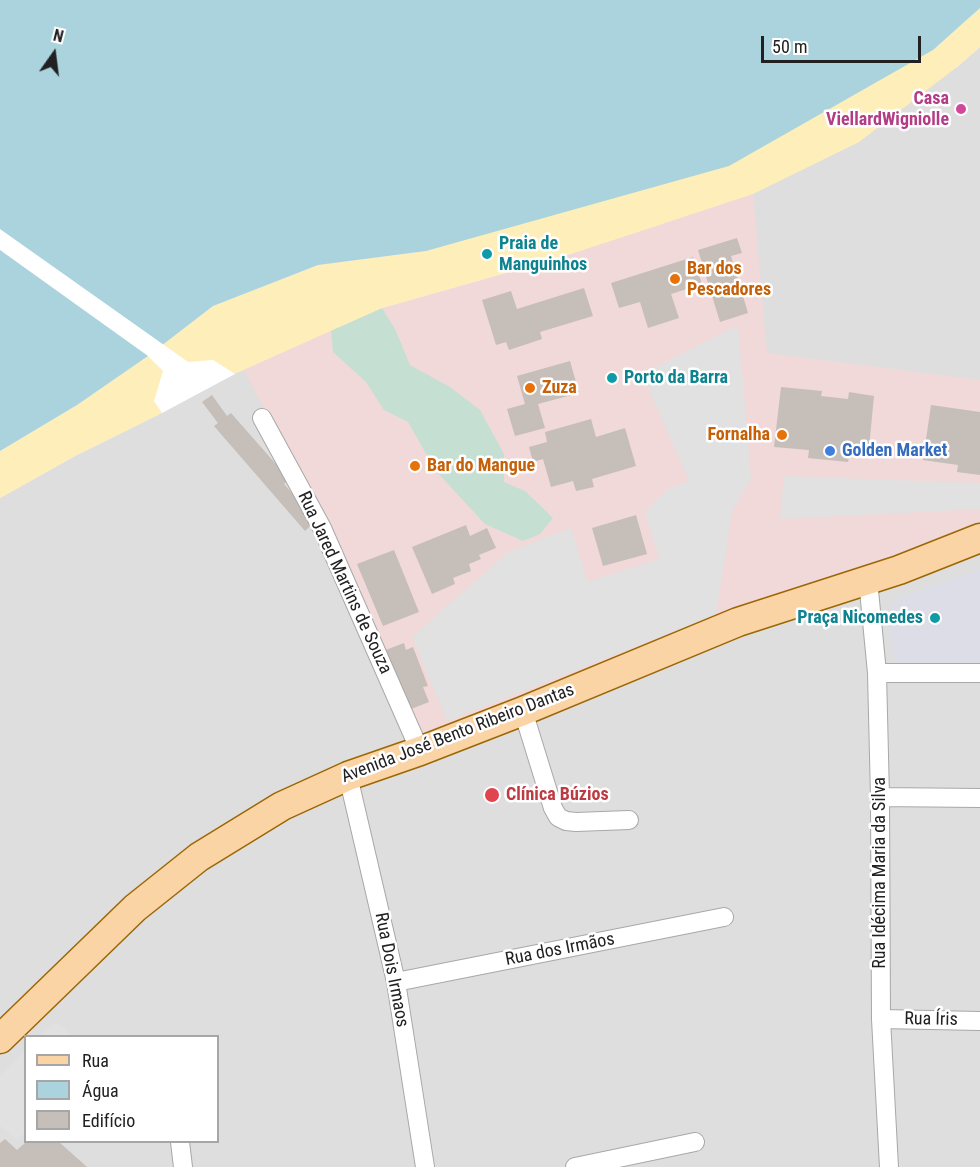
<!DOCTYPE html>
<meta charset="utf-8">
<style>
body{margin:0}
#map{position:relative;width:980px;height:1167px;overflow:hidden;background:#f1eee8;font-family:"Roboto Condensed",sans-serif}
canvas{display:block}
.legend{position:absolute;left:24px;top:1035px;width:195px;height:108px;box-sizing:border-box;background:#fff;border:2px solid #a6a6a6;margin:0;padding:8px 10px;list-style:none;font-size:18px;color:#212121}
.legend li{display:flex;align-items:center;gap:12px;height:30px}
.legend b{width:30px;border:2px solid #a6a6a6}
.north{position:absolute;left:24px;top:24px;width:60px;height:60px;-webkit-text-stroke:4px #fff;paint-order:stroke;rotate:14deg;font-size:16px;font-weight:700;line-height:24px;text-align:center;color:#212121}
.north::after{content:'';display:block;margin:auto;width:21px;height:27px;background:#212121;clip-path:polygon(50% 0,100% 100%,50% 72%,0 100%)}
.scale{position:absolute;left:761px;top:36px;width:160px;height:27px;box-sizing:border-box;border:3px solid #212121;border-top:0;padding-left:8px;font-size:18px;line-height:21px;white-space:nowrap;color:#212121;-webkit-text-stroke:4px #fff;paint-order:stroke}
</style>
<div id="map">
<canvas width="980" height="1167"></canvas>
<ul class="legend">
<li><b style="height:8px;background:#fad4a4"></b>Rua</li>
<li><b style="height:16px;background:#aad3de"></b>Água</li>
<li><b style="height:16px;background:#c6beb8"></b>Edifício</li>
</ul>
<div class="north">N</div>
<div class="scale">50 m</div>
</div>
<script>
const c = document.querySelector('canvas').getContext('2d');
c.lineJoin = 'round';
function paint(path, color) { c.fillStyle = color; c.fill(path, 'evenodd'); }
const poly = rows => new Path2D(rows.map(r => 'M' + r).join(''));
function stroke(path, color, width, dash) { c.strokeStyle = color; c.lineWidth = width; c.lineCap = dash ? 'butt' : 'round'; c.setLineDash(dash || []); c.stroke(path); }
function drawText(font, color, halo, rows, align = 'center') {
  c.font = font + ' "Roboto Condensed",sans-serif'; c.lineWidth = 5; c.setLineDash([]); c.textBaseline = 'middle'; c.strokeStyle = halo; c.fillStyle = color; for (const [text, x, y, turn = 0] of rows) {
    c.save(); c.translate(x, y); c.rotate((+turn || 0) * Math.PI / 180); c.textAlign = isNaN(turn) ? turn : align; if (halo) c.strokeText(text, 0, 0); c.fillText(text, 0, 0); c.restore();
  }
}
paint(poly([
 [980,47,980,1167,0,1167,0,498,75,456,162,413,212,384,331,330,659,225,957,67],
 [26,1036,218,1036,218,1142,26,1142]
]), '#dfdede');
paint(poly([
 [753,194,767,353,980,380,980,522,421,740,327,530,244,370,382,308,562,257]
]), '#f1d9d9');
paint(poly([
 [382,308,395,329,410,365,450,387,480,410,504,454,504,482,525,491,553,518,540,534,523,541,485,524,436,471,408,422,384,410,366,382,333,352,331,330]
]), '#c6dfd3');
paint(poly([
 [980,8,980,47,957,67,859,142,753,194,562,257,382,308,212,384,162,413,75,456,0,498,0,451,77,405,148,356,213,306,318,265,426,251,933,50]
]), '#feefba');
paint(poly([
 [738,325,751,479,732,512,716,615,447,721,412,637,508,552,571,528,588,582,659,559,645,512,668,489,689,481,642,374],
 [784,476,980,483,980,509,780,519],
 [56,1022,74,1036,40,1036],
 [25,1051,25,1132,17,1140,0,1126,0,1075]
]), '#e1e1e1');
paint(poly([
 [980,569,980,666,897,664,889,634,893,601]
]), '#dcdde7');
paint(poly([
 [0,0,980,0,980,8,933,50,729,166,426,251,318,265,213,306,148,356,77,405,0,451]
]), '#aad3de');
paint(poly([
 [0,229,188,362,213,360,235,374,162,413,154,401,163,371,148,356,0,250]
]), '#fff');
paint(poly([
 [737,238,742,253,731,256,748,313,720,322,698,250],
 [693,257,702,284,671,294,679,318,648,328,640,302,619,308,611,283],
 [584,288,593,316,540,332,542,339,509,350,506,342,496,345,482,300,511,291,517,309],
 [570,361,579,393,538,404,545,428,515,436,507,409,525,404,517,376],
 [781,387,822,391,821,396,848,399,849,392,874,396,868,458,849,457,848,462,808,458,809,450,774,447],
 [212,395,227,416,231,413,289,479,284,484,316,521,305,531,214,426,218,423,202,402],
 [931,405,980,412,980,475,957,472,958,465,923,460],
 [591,419,596,437,625,428,636,466,592,479,594,487,576,491,573,481,551,487,543,459,533,462,529,447,547,442,545,432],
 [636,515,647,554,603,566,592,528],
 [466,525,470,536,487,528,496,548,479,555,481,559,469,564,471,571,453,578,455,584,432,594,412,547],
 [394,550,419,612,383,626,357,564],
 [404,643,406,650,413,647,428,686,423,687,429,702,406,711,383,651],
 [5,1139,17,1150,26,1142,59,1142,87,1167,0,1167,0,1143]
]), '#c6beb8');
const street = poly([
 [262,418,322,528,420,751],
 [868,580,877,673,880,797,881,1019,889,1167],
 [877,673,980,673],
 [523,711,553,808,558,817,566,821,576,822,629,820],
 [348,776,396,982,425,1167],
 [880,797,980,798],
 [396,982,724,917],
 [881,1019,980,1021],
 [180,1142,183,1167],
 [575,1167,695,1142]
]);
const primary = poly([
 [0,1039,135,908,199,857,282,806,348,776,420,751,523,711,738,622,899,570,980,538]
]);
stroke(street, '#a8a8a8', 20);
stroke(primary, '#9c6603', 31);
stroke(street, '#fff', 18);
stroke(primary, '#fad4a4', 28);
for (const [x, y, r, color] of [
 [961,109,6,"#d1479c"],
 [487,254,6,"#0f9aa8"],
 [675,279,6,"#e8710a"],
 [612,378,6,"#0f9aa8"],
 [530,388,6,"#e8710a"],
 [782,435,6,"#e8710a"],
 [830,451,6,"#3f7fe0"],
 [415,466,6,"#e8710a"],
 [935,618,6,"#0f9aa8"],
 [492,795,8,"#e0444e"]
]) { const dot = new Path2D(); dot.arc(x, y, r, 0, 2 * Math.PI); c.fillStyle = color; c.fill(dot); stroke(dot, '#fff', 2); }
drawText('bold 18px', '#b23c85', '#fff', [
 ["Casa",949,99],
 ["ViellardWigniolle",949,120]
], 'right');
drawText('bold 18px', '#0d838f', '#fff', [
 ["Praia de",499,244],
 ["Manguinhos",499,265],
 ["Porto da Barra",624,378],
 ["Praça Nicomedes",923,618,"right"]
], 'left');
drawText('bold 18px', '#c56008', '#fff', [
 ["Bar dos",687,269],
 ["Pescadores",687,290],
 ["Zuza",542,388],
 ["Fornalha",770,435,"right"],
 ["Bar do Mangue",427,466]
], 'left');
drawText('bold 18px', '#366cbe', '#fff', [
 ["Golden Market",842,451]
], 'left');
drawText('18px', '#212121', '#fff', [
 ["Rua Jared Martins de Souza",344,583,65],
 ["Avenida José Bento Ribeiro Dantas",458,734,-21],
 ["Rua Idécima Maria da Silva",880,873,-90],
 ["Rua dos Irmãos",560,950,-11],
 ["Rua Dois Irmaos",391,970,79],
 ["Rua Íris",931,1020,1]
]);
drawText('bold 18px', '#be3a42', '#fff', [
 ["Clínica Búzios",506,795]
], 'left');
</script>
